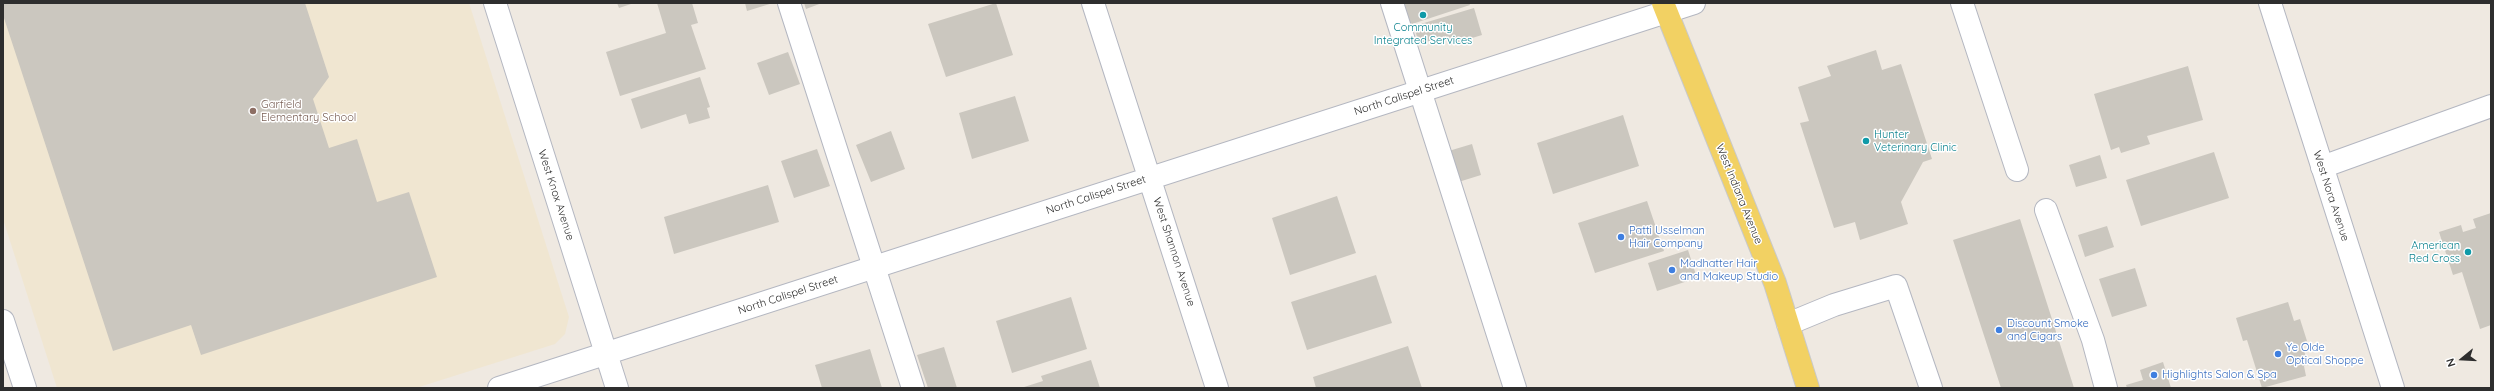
<!DOCTYPE html>
<style>
body{margin:0}
#map{position:relative;width:2494px;height:391px;overflow:hidden;background:#efe9e1;font-family:Quicksand,sans-serif}
canvas{display:block}
.frame{position:absolute;inset:0;border:4px solid #2e2e2e;pointer-events:none}
.north{position:absolute;left:2442px;top:339px;width:40px;height:40px;-webkit-text-stroke:3px #fff;paint-order:stroke;rotate:252deg;font-size:11px;font-weight:700;line-height:16px;text-align:center;color:#2e2e2e}
.north::after{content:'';display:block;margin:auto;width:14px;height:18px;background:#2e2e2e;clip-path:polygon(50% 0,100% 100%,50% 72%,0 100%)}
</style>
<div id="map">
<canvas width="2494" height="391"></canvas>
<div class="frame"></div>
<div class="north">N</div>
</div>
<script>
const c = document.querySelector('canvas').getContext('2d');
c.lineJoin = 'round';
function paint(path, color) { c.fillStyle = color; c.fill(path, 'evenodd'); }
const poly = rows => new Path2D(rows.map(r => 'M' + r).join(''));
function stroke(path, color, width, dash) { c.strokeStyle = color; c.lineWidth = width; c.lineCap = dash ? 'butt' : 'round'; c.setLineDash(dash || []); c.stroke(path); }
function drawText(font, color, halo, rows, align = 'center') {
  c.font = font + ' Quicksand,sans-serif'; c.lineWidth = 3; c.setLineDash([]); c.textBaseline = 'middle'; c.strokeStyle = halo; c.fillStyle = color; for (const [text, x, y, turn = 0] of rows) {
    c.save(); c.translate(x, y); c.rotate((+turn || 0) * Math.PI / 180); c.textAlign = isNaN(turn) ? turn : align; if (halo) c.strokeText(text, 0, 0); c.fillText(text, 0, 0); c.restore();
  }
}
paint(poly([
 [3,3,469,3,569,317,565,334,555,344,416,388,57,388,3,219]
]), '#f0e6d1');
paint(poly([
 [3,3,305,3,329,77,313,99,329,148,357,139,377,202,409,192,437,277,201,355,191,325,113,351,3,15],
 [617,3,634,3,619,8],
 [657,3,692,3,698,23,691,25,706,69,620,96,606,52,666,33],
 [745,3,773,3,747,11],
 [804,3,822,3,806,9],
 [996,3,1013,55,946,77,928,24],
 [1402,3,1469,3,1470,5,1409,25],
 [1474,8,1482,35,1449,45,1446,36,1419,44,1414,26],
 [1876,50,1882,70,1901,64,1932,159,1923,162,1901,202,1908,224,1860,240,1855,222,1834,228,1800,123,1809,121,1798,87,1831,76,1827,66],
 [788,52,800,84,769,95,757,63],
 [2188,66,2203,120,2147,136,2150,144,2121,153,2119,147,2111,150,2094,94],
 [700,77,710,107,707,108,710,118,689,124,686,114,641,129,631,99],
 [1015,96,1029,141,972,159,959,113],
 [1623,115,1639,166,1553,194,1537,143],
 [891,131,905,169,871,182,856,145],
 [1472,144,1481,175,1452,184,1442,153],
 [817,149,830,186,794,198,781,161],
 [2214,152,2229,198,2141,226,2126,180],
 [2100,155,2107,178,2076,187,2069,165],
 [768,185,779,222,674,254,664,217],
 [1337,196,1356,253,1290,275,1272,218],
 [1647,201,1664,251,1595,273,1578,223],
 [2491,213,2491,325,2480,329,2462,272,2453,275,2439,232,2461,225,2463,232,2476,228,2473,219],
 [2020,219,2074,388,2001,388,1953,240],
 [2107,226,2114,247,2085,257,2078,235],
 [1688,250,1697,278,1657,291,1648,263],
 [2135,268,2147,306,2112,317,2099,279],
 [1376,275,1392,323,1307,350,1291,302],
 [1071,297,1087,349,1012,373,996,321],
 [2288,302,2294,321,2300,319,2307,341,2302,343,2308,365,2304,366,2306,376,2262,388,2247,340,2243,341,2236,318],
 [1408,346,1422,388,1316,388,1313,377],
 [944,347,957,388,928,388,917,355],
 [870,349,882,388,822,388,815,365],
 [1091,360,1100,388,1021,388,1043,381,1041,376],
 [2163,362,2171,388,2127,388,2126,385,2143,380,2140,370]
]), '#cbc7bf');
const lane = poly([
 [789,3,913,388],
 [1392,3,1515,388],
 [1962,3,2017,170],
 [2322,167,2491,106],
 [2046,210,2093,340,2106,388],
 [1788,324,1834,305,1896,286,1931,388]
]);
const street = poly([
 [495,3,617,388],
 [1093,3,1217,388],
 [2270,3,2393,388],
 [3,321,25,388],
 [499,388,1694,3]
]);
const primary = poly([
 [1663,3,1775,283,1808,388]
]);
stroke(lane, '#b4b7c1', 24);
stroke(street, '#b4b7c1', 24);
stroke(primary, '#c9c9c9', 24);
stroke(lane, '#fff', 22);
stroke(street, '#fff', 22);
stroke(primary, '#f2d163', 22);
for (const [x, y, r, color] of [
 [1423,15,4,"#0f9aa8"],
 [253,111,4,"#8d6e63"],
 [1866,141,4,"#0f9aa8"],
 [1621,237,4,"#3f7fe0"],
 [2468,252,4,"#0f9aa8"],
 [1672,270,4,"#3f7fe0"],
 [1999,330,4,"#3f7fe0"],
 [2278,354,4,"#3f7fe0"],
 [2154,375,4,"#3f7fe0"]
]) { const dot = new Path2D(); dot.arc(x, y, r, 0, 2 * Math.PI); c.fillStyle = color; c.fill(dot); stroke(dot, '#fff', 1.5); }
drawText('11px', '#0d838f', '#fff', [
 ["Community",1423,28],
 ["Integrated Services",1423,41],
 ["Hunter",1874,135,"left"],
 ["Veterinary Clinic",1874,148,"left"],
 ["American",2460,246,"right"],
 ["Red Cross",2460,259,"right"]
]);
drawText('11px', '#2e2e2e', '#fff', [
 ["North Calispel Street",1404,96,-18],
 ["West Indiana Avenue",1739,194,68],
 ["West Knox Avenue",556,195,72],
 ["North Calispel Street",1096,195,-18],
 ["West Nora Avenue",2331,196,72],
 ["West Shannon Avenue",1174,252,72],
 ["North Calispel Street",788,295,-18]
]);
drawText('11px', '#785e54', '#fff', [
 ["Garfield",261,105],
 ["Elementary School",261,118]
], 'left');
drawText('11px', '#366cbe', '#fff', [
 ["Patti Usselman",1629,231],
 ["Hair Company",1629,244],
 ["Madhatter Hair",1680,264],
 ["and Makeup Studio",1680,277],
 ["Discount Smoke",2007,324],
 ["and Cigars",2007,337],
 ["Ye Olde",2286,348],
 ["Optical Shoppe",2286,361],
 ["Highlights Salon & Spa",2162,375]
], 'left');
</script>
